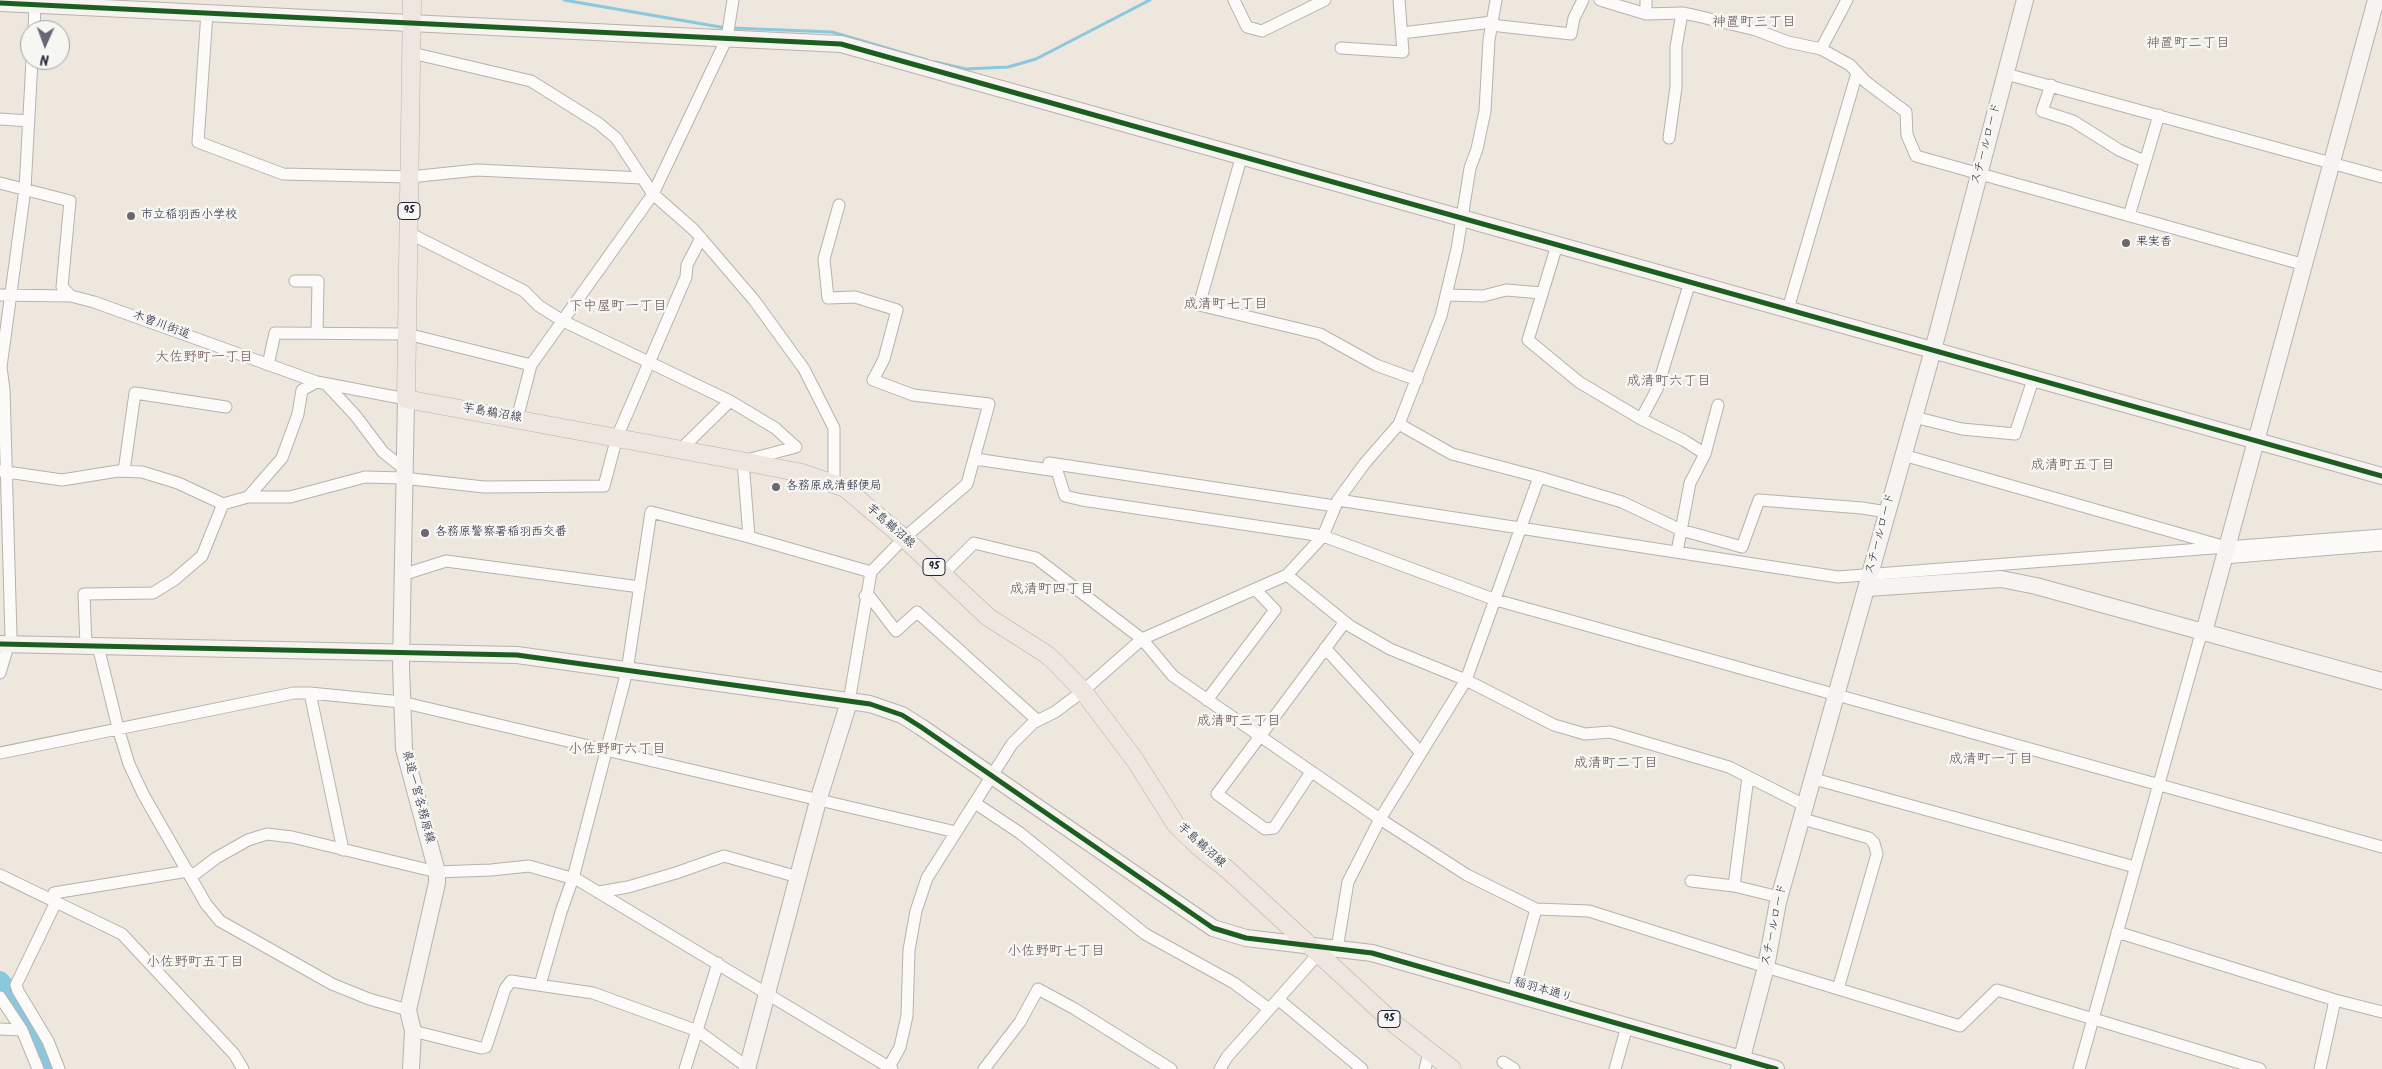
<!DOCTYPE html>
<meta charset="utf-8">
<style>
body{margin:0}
#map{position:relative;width:2382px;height:1069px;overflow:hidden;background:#ede7dd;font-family:Kalam,sans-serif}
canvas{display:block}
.north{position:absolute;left:20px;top:20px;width:50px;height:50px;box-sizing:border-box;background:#f6f6f2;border:1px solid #a1a1a9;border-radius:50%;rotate:182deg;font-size:14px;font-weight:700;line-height:20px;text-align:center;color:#22223b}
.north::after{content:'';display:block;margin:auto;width:18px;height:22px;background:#696774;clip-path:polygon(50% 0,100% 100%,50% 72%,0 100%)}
</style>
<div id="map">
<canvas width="2382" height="1069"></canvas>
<div class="north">N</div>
</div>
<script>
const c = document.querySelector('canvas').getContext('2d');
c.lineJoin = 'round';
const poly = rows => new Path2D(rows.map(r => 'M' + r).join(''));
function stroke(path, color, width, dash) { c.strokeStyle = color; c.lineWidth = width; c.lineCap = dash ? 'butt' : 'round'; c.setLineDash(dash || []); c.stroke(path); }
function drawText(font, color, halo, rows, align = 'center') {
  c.font = font + ' Kalam,"Klee One",sans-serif'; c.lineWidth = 5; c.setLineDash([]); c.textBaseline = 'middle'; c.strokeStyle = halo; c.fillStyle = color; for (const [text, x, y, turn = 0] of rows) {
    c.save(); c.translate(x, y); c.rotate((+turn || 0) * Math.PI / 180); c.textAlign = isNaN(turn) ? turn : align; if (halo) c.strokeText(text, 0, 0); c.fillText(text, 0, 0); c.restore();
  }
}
stroke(poly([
 [564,0,726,28],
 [732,28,832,32,927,60],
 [935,62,966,69,1008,67,1036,59,1150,0]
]), '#8bc7de', 3);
stroke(poly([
 [0,980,7,988,32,1030,48,1069]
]), '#8bc7de', 18);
const street = poly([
 [1234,0,1247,27,1262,31,1325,0],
 [1600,0,1646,14,1682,13,1693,15,1756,30,1788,42,1821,49,1850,65,1866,82,1906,112,1907,135,1916,156,2305,265],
 [207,13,198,142,283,174,410,177,477,170,642,178],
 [1646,14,1646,0],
 [1491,25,1571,34,1574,18,1583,0],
 [34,30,35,5],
 [1402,33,1492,22],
 [1341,48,1403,52,1399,0],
 [1821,49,1847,0],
 [412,53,531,81,598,123,616,138,653,194,694,230,754,300,804,369,834,428,834,483],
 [2006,74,2382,177],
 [2051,85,2042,111,2073,121,2119,150,2144,161],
 [0,119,29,121],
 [1669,138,1676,87,1676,47,1682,13],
 [1242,155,1199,305,1320,334,1376,365,1417,380],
 [0,183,70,201,62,287,71,296],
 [839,205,824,259,828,298,855,297,897,310,884,359,873,380,913,395,989,404,967,484,904,538,871,572,849,702],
 [2129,216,2159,115],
 [409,233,524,291,539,306,563,321,730,401,775,428,796,447,743,461,749,537,651,512,627,671,573,878,561,912,540,985],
 [1557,245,1528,340,1579,382,1641,419,1685,441,1705,454],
 [295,281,318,281,317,333],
 [0,295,71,296,94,302,317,382,406,399],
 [1446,295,1483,296,1506,290,1542,293],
 [1788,309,1857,73],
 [268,365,275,333,407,334,531,365],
 [326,384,355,415,383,452,403,468],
 [1914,417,1962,429,2015,434,2034,377],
 [517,419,531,365,653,194,727,38,733,0],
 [1641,419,1657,389,1690,282],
 [1399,424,1452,454,1539,477,1622,502,1681,530,1742,547,1759,500,1862,508,1887,512],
 [681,449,730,401],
 [1903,455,2219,545],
 [975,459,1057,471,1065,496,1082,500,1323,536,1496,600,2382,847],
 [1049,463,1335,506],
 [0,471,62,480,118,471,142,472,178,483,223,504,248,497,282,458,298,414,302,390,317,382],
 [124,471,135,393,226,407],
 [248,497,290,497,365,477,403,478,484,487,604,486,617,437,686,277,687,265,701,238],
 [1338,500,1838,577,2382,535],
 [749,537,871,572],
 [1677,552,1690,483,1705,454,1718,405],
 [2224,558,2382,545],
 [402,575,446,561,640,587],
 [942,575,974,543,1036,558,1142,639,1173,676,1380,819,1467,875,1536,909,1589,911,1766,967,1960,1026,1997,990,2260,1069],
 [1287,575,1350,626,1390,649,1466,680,1554,725,1585,734,1610,732,1729,767,1806,806],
 [865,596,870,597,896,631,917,612,1037,720],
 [86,646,84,594,153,593,174,580,202,556,223,504],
 [98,646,118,728,129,764,143,794,206,904,220,921,332,984,369,999,408,1010],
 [1325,648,1421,753],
 [0,673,11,636,4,390,1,367,25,189,32,60],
 [310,693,343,850],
 [1207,700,1275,610,1255,589],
 [0,753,294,693,310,693,401,702,956,832],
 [1311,772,1274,828,1265,829,1217,794,1345,622],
 [1814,779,2135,867],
 [975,803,1020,833,1145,934,1234,983,1269,1009],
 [1803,819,1869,838,1874,843,1877,854,1838,989],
 [0,875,122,934,234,1054,243,1069],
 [191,877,216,858,248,840,267,834,292,837,437,872,491,870,529,866,578,880,892,1069],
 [1691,881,1734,886,1779,897],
 [1734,886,1748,777],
 [599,892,628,887,676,873,724,856,798,877],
 [51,900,54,893,188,871],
 [56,902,16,985,18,991,48,1041,59,1069],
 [2117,932,2335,1000,2382,1012],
 [1337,949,1348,882,1380,819,1466,680,1539,477],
 [1513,993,1536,909],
 [0,997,22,1030,38,1069],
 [1279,1000,1362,1069],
 [0,1029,22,1030],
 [413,1031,481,1048,486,1047,505,989,511,981,593,993,698,1031,750,1069],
 [1503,1062,1514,1069],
 [889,1067,900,1047,907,1016,909,950,916,911,927,878,1012,744,1033,723,1055,712,1083,691,1142,639,1287,575,1323,536,1338,500,1365,463,1399,424,1441,316,1457,249,1470,168,1477,149,1485,111,1489,40,1496,0],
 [685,1069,718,963],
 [984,1069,1020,1022,1038,989,1075,1009,1171,1069],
 [1220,1069,1227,1057,1319,953],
 [1425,1069,1429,1053],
 [1615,1069,1627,1026],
 [2079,1069,2199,641,2204,632],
 [2320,1069,2335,1000]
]);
const secondary = poly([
 [0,3,841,44,2382,476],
 [406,399,401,666,404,749,437,872,437,883,408,1010,413,1031,411,1069],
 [1868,588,2001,579,2036,586,2382,681],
 [2204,632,2376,0],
 [0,644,517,655,870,704,902,715,921,727,1213,928,1246,938,1372,953,1776,1069],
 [747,1069,818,801,849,702],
 [1739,1069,1766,967,1778,902,1933,350,2025,0]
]);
const primary = poly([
 [412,0,406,399,736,460,802,473,845,488,904,538,988,617,1046,654,1056,663,1083,691,1135,760,1176,825,1199,847,1228,870,1397,1026,1452,1069]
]);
stroke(street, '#b6b2ae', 13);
stroke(secondary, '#b6b2ae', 18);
stroke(primary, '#b6b2ae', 19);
stroke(street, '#fcfbfa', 11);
stroke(secondary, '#f6f3f0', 16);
stroke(primary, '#efe6df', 18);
stroke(poly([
 [0,3,841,44,2382,476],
 [0,644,517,655,870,704,902,715,921,727,1213,928,1246,938,1372,953,1776,1069]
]), '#1b5e20', 5);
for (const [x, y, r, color] of [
 [131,216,5,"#696774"],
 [2126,243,5,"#696774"],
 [776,487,5,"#696774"],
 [425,533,5,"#696774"]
]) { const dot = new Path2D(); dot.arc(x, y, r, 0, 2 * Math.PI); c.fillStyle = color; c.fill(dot); stroke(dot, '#f6f6f2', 2); }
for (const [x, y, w] of [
 [409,211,22],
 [934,567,22],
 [1389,1019,22]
]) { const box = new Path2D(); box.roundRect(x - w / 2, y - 8.5, w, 17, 4); c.fillStyle = '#f6f6f2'; c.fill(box); stroke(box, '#22223b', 1); }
drawText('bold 11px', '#22223b', null, [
 ["95",409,211],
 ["95",934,567],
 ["95",1389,1019]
]);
drawText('12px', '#22223b', '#f6f6f2', [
 ["スチールロード",1987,144,-75],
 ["木曽川街道",161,326,20],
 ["芋島鵜沼線",492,414,10],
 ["芋島鵜沼線",890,527,41],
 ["スチールロード",1881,534,-75],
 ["県道一宮各務原線",417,797,75],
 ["芋島鵜沼線",1201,846,42],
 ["スチールロード",1775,925,-78],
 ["稲羽本通り",1543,991,16]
]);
drawText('12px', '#22223b', '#f6f6f2', [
 ["市立稲羽西小学校",141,216],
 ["果実香",2136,243],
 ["各務原成清郵便局",786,487],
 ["各務原警察署稲羽西交番",435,533]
], 'left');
drawText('14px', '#6c535d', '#f6f6f2', [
 ["神置町三丁目",1754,24],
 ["神置町二丁目",2188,45],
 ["成清町七丁目",1226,306],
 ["下中屋町一丁目",618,308],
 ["大佐野町一丁目",204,359],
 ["成清町六丁目",1669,383],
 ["成清町五丁目",2073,467],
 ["成清町四丁目",1052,591],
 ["成清町三丁目",1239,723],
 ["小佐野町六丁目",617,751],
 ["成清町一丁目",1991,761],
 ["成清町二丁目",1616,765],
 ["小佐野町七丁目",1056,953],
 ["小佐野町五丁目",195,964]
]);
</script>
